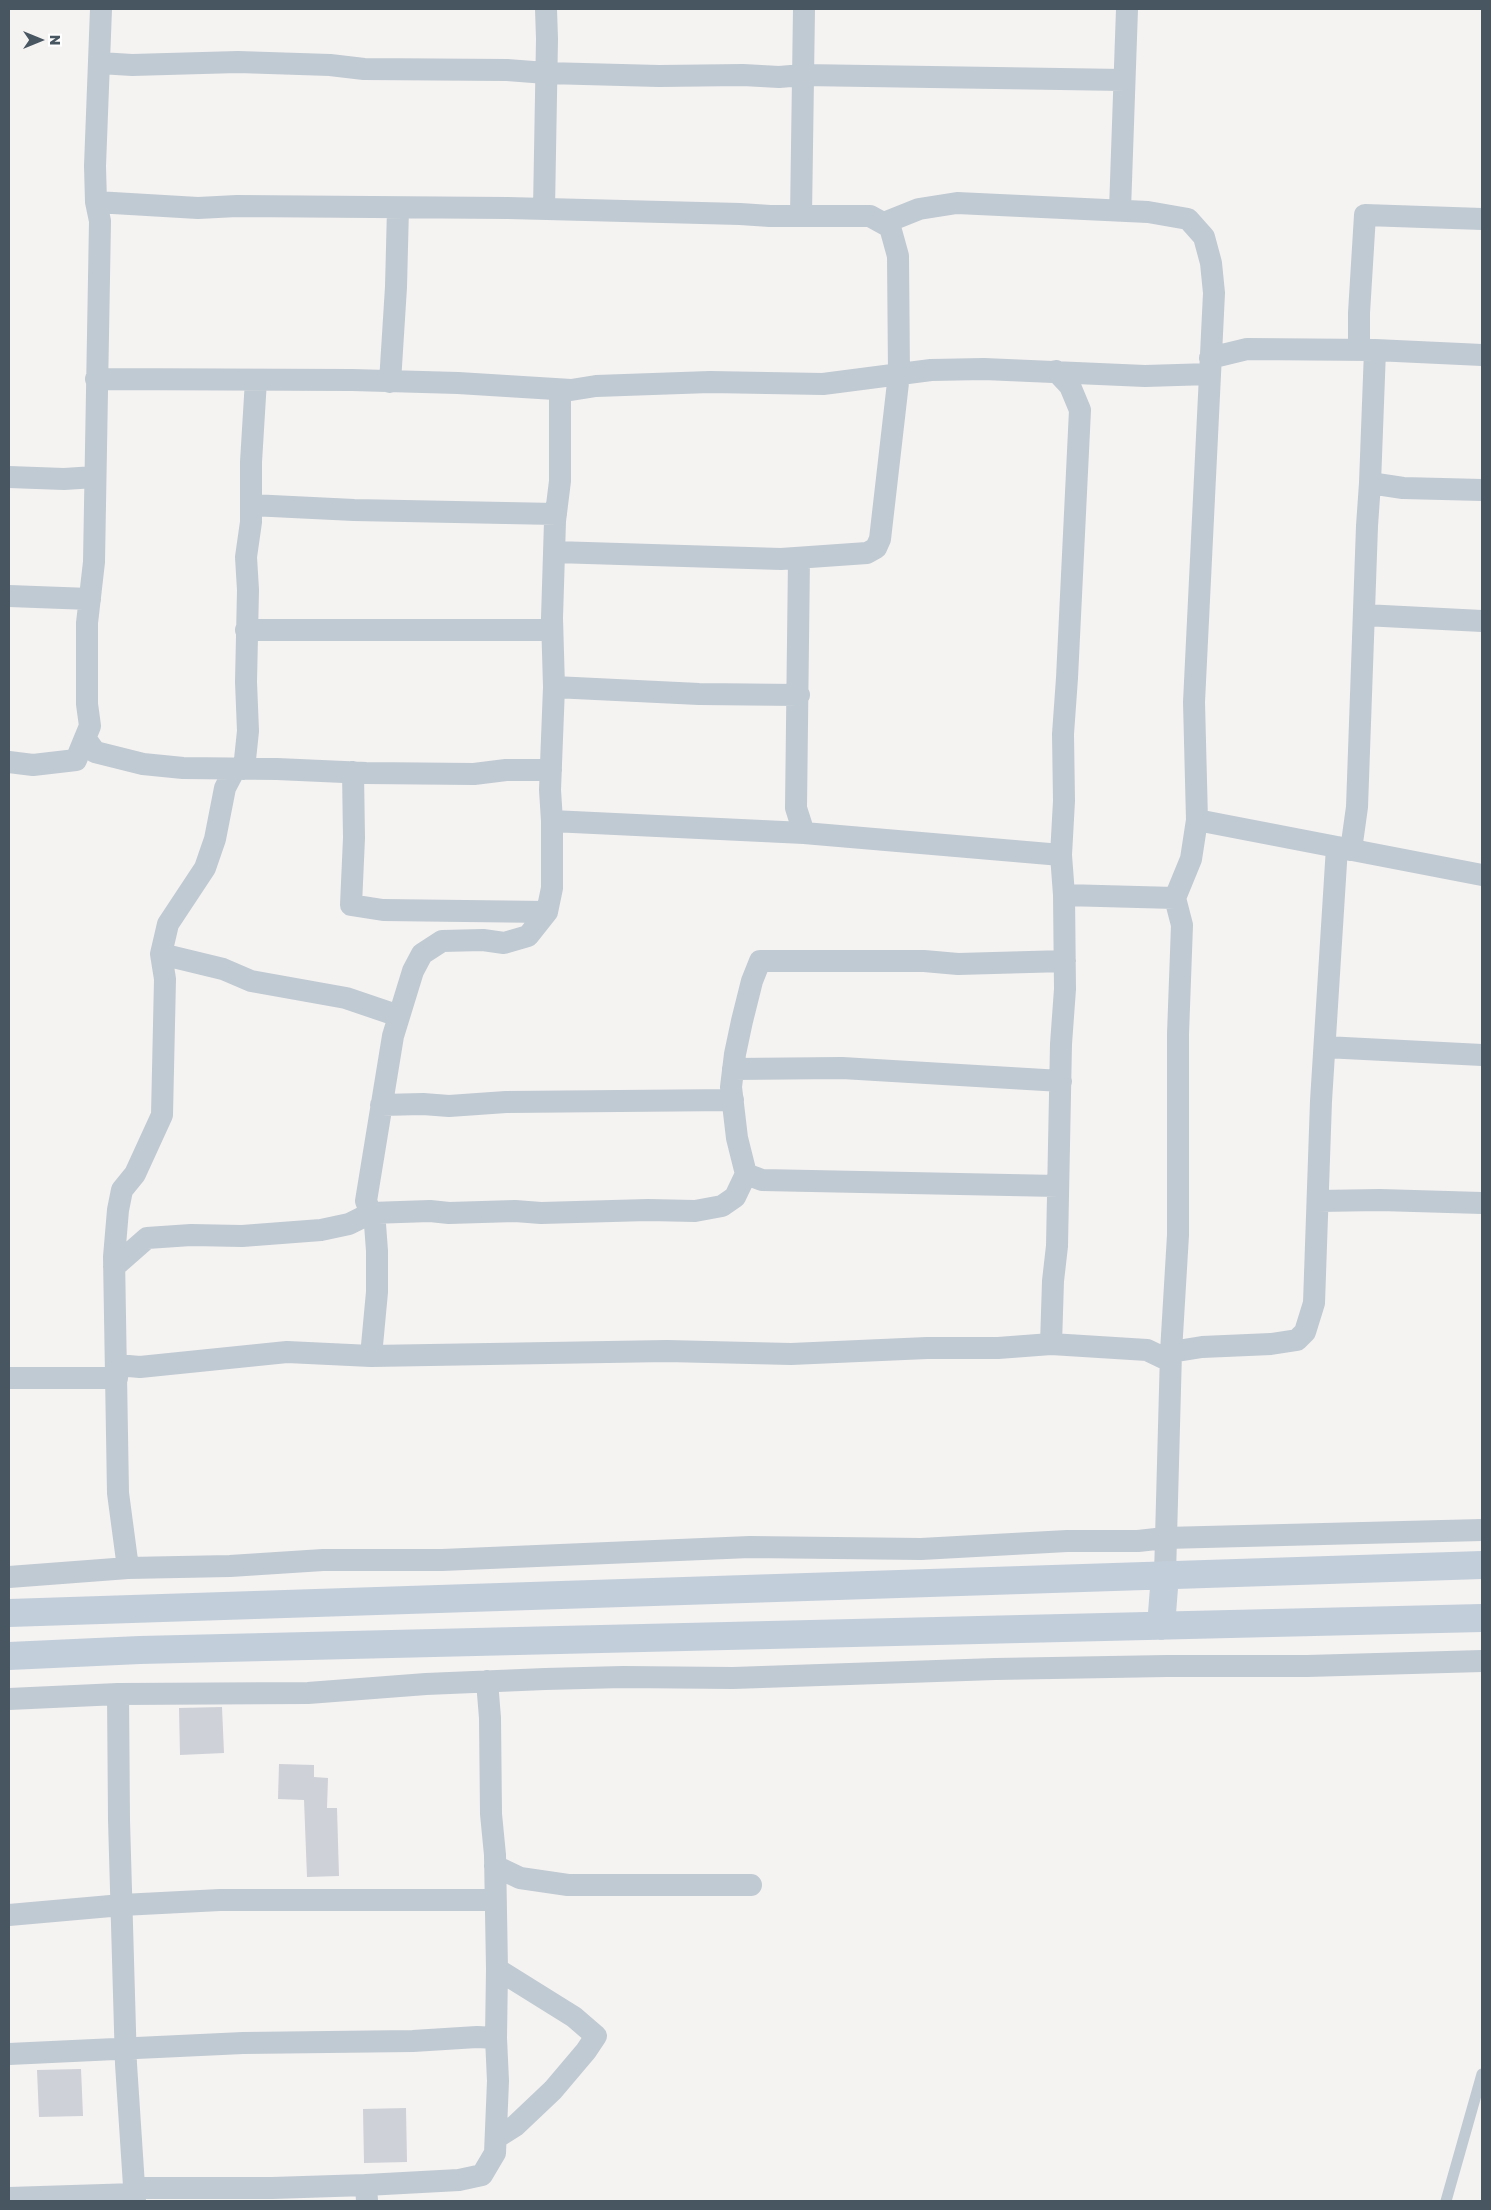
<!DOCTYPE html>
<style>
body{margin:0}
#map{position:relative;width:1491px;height:2210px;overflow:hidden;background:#f5f2f2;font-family:"Golos Text",sans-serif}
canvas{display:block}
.frame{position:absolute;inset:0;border:10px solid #485661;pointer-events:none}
.north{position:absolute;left:15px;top:15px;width:50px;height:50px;-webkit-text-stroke:4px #fff;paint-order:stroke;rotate:90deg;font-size:14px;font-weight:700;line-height:20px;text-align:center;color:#485661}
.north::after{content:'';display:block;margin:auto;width:18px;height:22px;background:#485661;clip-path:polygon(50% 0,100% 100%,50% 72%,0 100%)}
</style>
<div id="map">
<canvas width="1491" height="2210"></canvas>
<div class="frame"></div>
<div class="north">N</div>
</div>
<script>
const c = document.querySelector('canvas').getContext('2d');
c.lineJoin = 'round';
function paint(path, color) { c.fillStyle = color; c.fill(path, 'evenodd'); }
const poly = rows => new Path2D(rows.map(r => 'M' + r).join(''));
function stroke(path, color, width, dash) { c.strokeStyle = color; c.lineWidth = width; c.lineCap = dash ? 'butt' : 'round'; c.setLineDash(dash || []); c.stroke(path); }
paint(poly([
 [222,1707,224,1753,180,1755,179,1708],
 [279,1764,314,1765,314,1777,328,1778,327,1808,337,1808,339,1876,307,1877,304,1800,278,1799],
 [81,2069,83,2116,39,2117,37,2070],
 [406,2108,407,2162,364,2163,363,2109]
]), '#ced1d7');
stroke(poly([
 [1446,2201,1482,2074]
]), '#c0cad2', 11);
stroke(poly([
 [100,63,132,65,238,62,330,65,364,69,507,70,546,73,659,76,743,75,779,77,803,75,1124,80],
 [96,202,198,208,237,206,508,208,740,214,770,216,870,216,890,227,898,256,899,374,880,539,876,548,867,553,781,559,555,552],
 [544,209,547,39,546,9],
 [1120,210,1127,9],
 [801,216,804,9],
 [884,223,919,209,957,203,1148,212,1188,219,1204,237,1211,263,1214,293,1194,702,1197,820,1191,859,1175,898,1182,925,1178,1034,1178,1235,1171,1352,1165,1575],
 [1359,349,1359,313,1365,215,1482,219],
 [1375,350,1370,483,1403,488,1482,490],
 [1210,358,1247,349,1375,350,1482,355],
 [96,379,352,380,458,383,571,390,596,386,710,382,823,384,931,370,984,369,1145,376,1210,374],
 [390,382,396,287,398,208],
 [9,477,64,479,95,477],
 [251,505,354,510,556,514],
 [799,558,796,808,804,833],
 [9,596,90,599],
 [1364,615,1482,621],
 [246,630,552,630],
 [554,687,699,694,799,695],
 [85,738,95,752,143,764,183,768,277,769,366,773,474,774,506,770,551,770],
 [9,762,33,765,76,760,90,726,87,704,87,623,94,562,100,221,96,202,95,166,101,9],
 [244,769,248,731,246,682,248,590,246,557,251,522,251,462,256,380],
 [353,772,354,838,351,905,383,910,547,912,552,888,552,821,550,790,554,687,552,618,555,521,560,481,560,390],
 [1197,820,1482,875],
 [552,821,804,833,1061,855],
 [1351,850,1357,807,1367,526,1370,483],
 [1064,895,1175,898],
 [161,954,223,969,251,981,346,998,399,1016],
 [1325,1047,1482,1055],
 [733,1069,842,1068,1061,1081],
 [381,1105,423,1104,449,1106,506,1102,733,1100],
 [1058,1186,762,1180,746,1174,737,1138,731,1087,735,1054,742,1021,752,981,760,961,924,961,958,964,1065,961],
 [1318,1201,1380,1200,1482,1203],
 [114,1267,147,1238,191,1235,242,1236,321,1230,349,1224,371,1213,430,1211,449,1213,515,1211,541,1213,648,1210,695,1211,722,1206,735,1197,746,1174],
 [1051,1344,1053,1281,1057,1246,1061,1044,1065,989,1064,895,1061,855,1064,801,1063,734,1067,678,1080,410,1070,386,1056,371],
 [1171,1352,1202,1347,1271,1344,1297,1340,1305,1332,1314,1303,1321,1101,1337,847],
 [371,1356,377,1292,377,1251,375,1224,366,1201,393,1036,413,971,422,954,442,941,483,940,504,943,528,936,547,912],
 [117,1365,140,1367,287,1352,371,1356,667,1351,791,1354,927,1348,998,1348,1051,1344,1147,1350,1170,1361],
 [9,1378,117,1378],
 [128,1568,118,1493,114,1257,118,1210,122,1190,135,1174,162,1115,165,979,161,954,168,924,205,868,215,839,225,788,235,769],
 [9,1577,128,1568,230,1566,323,1560,442,1560,750,1547,921,1549,1067,1541,1138,1541,1165,1538,1482,1530],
 [118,1694,119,1820,126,2064,135,2201],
 [9,1699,118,1694,308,1693,426,1684,545,1679,623,1677,733,1678,995,1669,1167,1666,1307,1666,1482,1661],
 [495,1866,520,1878,568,1885,751,1885],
 [9,1915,122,1905,220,1900,495,1900],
 [9,2054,243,2043,413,2041,477,2037,496,2038],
 [496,2138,515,2126,553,2090,586,2051,596,2036,574,2017,497,1969],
 [366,2185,459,2180,482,2175,495,2153,498,2081,496,2038,497,1969,495,1855,491,1814,490,1718,487,1681],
 [135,2188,272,2188,366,2185,367,2201],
 [9,2198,135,2194]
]), '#c0cad2', 22);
stroke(poly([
 [9,1613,1482,1565],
 [1161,1626,1165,1575],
 [9,1656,140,1650,1482,1618]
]), '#c2ceda', 28);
</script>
